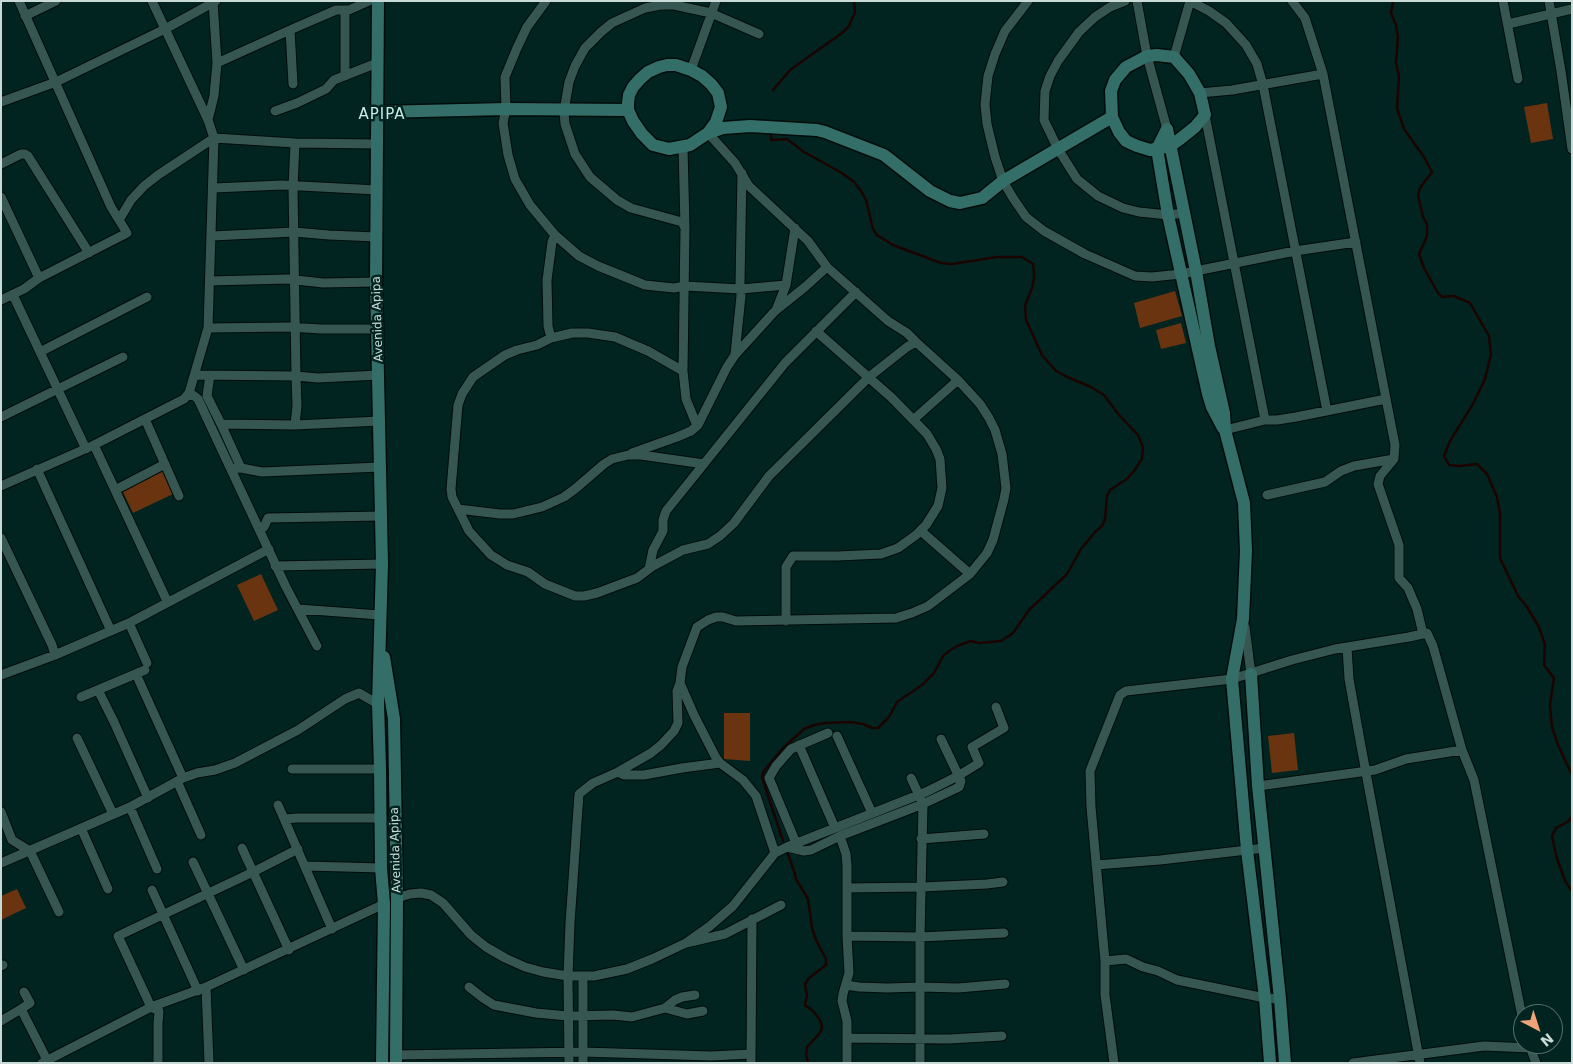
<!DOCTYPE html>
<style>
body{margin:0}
#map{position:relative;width:1573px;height:1064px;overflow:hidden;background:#022420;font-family:"DejaVu Sans",sans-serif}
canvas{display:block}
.frame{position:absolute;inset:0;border:2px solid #c9dad7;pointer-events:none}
.north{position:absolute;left:1513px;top:1004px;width:50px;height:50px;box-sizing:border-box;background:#022420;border:1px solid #526d69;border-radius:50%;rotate:140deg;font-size:14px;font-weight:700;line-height:20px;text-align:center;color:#c9dad7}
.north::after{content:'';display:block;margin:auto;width:18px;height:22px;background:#efa378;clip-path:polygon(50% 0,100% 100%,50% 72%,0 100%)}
</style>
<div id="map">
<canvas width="1573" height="1064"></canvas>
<div class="frame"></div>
<div class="north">N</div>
</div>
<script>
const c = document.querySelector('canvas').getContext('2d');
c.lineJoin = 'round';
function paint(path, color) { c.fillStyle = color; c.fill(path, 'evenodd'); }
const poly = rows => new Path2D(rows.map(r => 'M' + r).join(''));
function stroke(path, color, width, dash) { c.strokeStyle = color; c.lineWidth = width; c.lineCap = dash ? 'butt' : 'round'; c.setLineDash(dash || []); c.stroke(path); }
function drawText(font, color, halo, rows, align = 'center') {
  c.font = font + ' "DejaVu Sans",sans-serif'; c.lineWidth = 5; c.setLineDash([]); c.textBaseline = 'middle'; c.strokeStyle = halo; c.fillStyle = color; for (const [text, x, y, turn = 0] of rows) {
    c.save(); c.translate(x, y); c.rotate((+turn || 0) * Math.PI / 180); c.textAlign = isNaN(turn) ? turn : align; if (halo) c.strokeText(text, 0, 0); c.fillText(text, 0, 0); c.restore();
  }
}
paint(poly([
 [1547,103,1553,139,1531,143,1524,107],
 [1175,291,1182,316,1140,328,1134,303],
 [1181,323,1186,343,1161,349,1156,330],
 [162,471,173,494,133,513,122,490],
 [261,574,278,610,254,621,237,585],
 [724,713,750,713,750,761,724,759],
 [1294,733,1298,770,1272,773,1268,736],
 [17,889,26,908,1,920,1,896]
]), '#6a3410');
stroke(poly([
 [1393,1,1391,13,1396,25,1398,37,1396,63,1399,76,1397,108,1404,129,1424,157,1432,172,1420,188,1418,195,1423,217,1427,224,1427,236,1419,254,1424,268,1438,293,1442,297,1454,296,1470,303,1489,336,1491,354,1485,379,1473,404,1450,441,1444,456,1449,465,1459,466,1477,464,1487,474,1497,497,1500,513,1500,558,1518,596,1527,607,1539,627,1545,645,1544,665,1554,678,1550,705,1552,727,1558,745,1572,775],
 [773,90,790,70,842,33,849,26,855,12,854,1],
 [771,135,771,140,787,139,804,152,842,173,854,182,861,191,866,200,873,229,877,235,893,245,941,263,952,264,997,257,1022,257,1033,264,1034,271,1034,279,1032,288,1025,306,1026,320,1042,355,1056,371,1065,376,1091,387,1104,395,1119,415,1138,435,1143,447,1142,459,1134,471,1127,479,1110,490,1107,496,1105,519,1102,526,1096,531,1081,549,1067,574,1029,610,1013,633,1001,641,979,643,971,641,957,646,949,651,943,656,934,673,922,685,897,702,889,717,878,728,872,728,863,724,850,722,825,723,814,725,804,729,782,749,764,771,762,777,783,841],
 [1572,816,1569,821,1556,828,1552,836,1556,855,1565,881,1572,891],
 [788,854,795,874,796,879,808,899,812,928,816,940,826,959,826,965,809,978,805,984,807,995,805,1005,813,1011,820,1020,822,1026,821,1031,819,1034,807,1047,806,1055,808,1063]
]), '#1b0400', 2.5);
const street = poly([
 [152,1,208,120],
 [546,1,527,27,517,48,505,77,506,109,503,123,508,155,515,179,530,205,555,235,579,256,598,266,645,285,674,288,685,286,741,289,786,285],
 [1028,1,1005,31,995,54,988,76,985,104,987,124,995,157,1003,181,1013,198,1026,217,1044,231,1085,254,1135,276,1152,277,1181,274,1295,251,1356,242],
 [1125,1,1110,7,1095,17,1079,32,1058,61,1050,76,1045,91,1044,120,1058,149,1077,179,1098,196,1123,208,1139,212,1168,215,1184,213],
 [1137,1,1147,56,1167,129],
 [1190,1,1209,11,1226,23,1246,45,1257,64,1263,85,1327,411],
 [1292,1,1305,18,1323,74,1395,445,1394,459,1380,476,1378,484,1399,545,1399,578,1408,588,1417,609,1423,634],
 [1503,1,1518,79],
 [1549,1,1561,71,1572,149],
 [25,16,56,1],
 [1508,24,1572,9],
 [290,30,293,84],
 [1174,57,1190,1],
 [217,63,290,30,336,10,349,10,369,1],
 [691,70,716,1],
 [345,76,345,10],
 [1200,93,1232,90,1323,74],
 [1,102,56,82,165,29,216,1],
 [275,111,297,103,326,89,334,80,377,63],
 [1205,115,1265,420],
 [708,133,735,163,749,186,808,241,827,267,888,321,907,333,916,342],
 [683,147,685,227],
 [1,164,21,154,25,154,28,156,89,253],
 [214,188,282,185,377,190],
 [1,197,39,278],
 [119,220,131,200,144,186,158,175,214,138,295,143,377,144],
 [555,235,552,242,547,280,548,326,551,338,572,333,588,333,615,337,648,351,683,371,686,399,695,421,698,425,727,367,735,355,775,311,805,287,827,267],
 [212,236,294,232,329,235,376,237],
 [210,281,287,279,323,283,376,282],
 [13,295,86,449],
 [1,300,24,289,39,278,127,233,111,207,19,1],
 [777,308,786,285,795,228],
 [208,328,289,327,321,329,378,329],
 [551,338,537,345,517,350,505,355,473,377,462,394,458,405,451,489,452,497,469,531,491,555,507,565,528,572,545,584,575,596,584,596,597,593,637,578,653,566,683,550,708,544,720,536,734,523,769,476,869,377,907,347,916,342,958,380,980,404,989,418,995,430,1002,454,1006,488,1004,499,993,540,987,553,970,574,928,606,912,613,896,618,736,621,723,617,716,617,708,620,697,627,682,667,680,683,677,691,678,723,674,731,661,745,651,753,618,772,593,783,579,794,570,923,568,976,569,1063],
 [40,352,147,297],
 [735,354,741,296,740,283,742,173],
 [683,371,685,228,682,222,631,208,617,200,590,177,575,154,565,124,564,111,569,82,575,66,585,48,601,32,612,23,645,8,661,5,674,5,711,13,759,34],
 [195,375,296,376,293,187,295,143],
 [210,375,207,396,221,424,241,468],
 [187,396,193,395,198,399,286,587,317,646],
 [1,417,123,357],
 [145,419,179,496],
 [913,420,958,380],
 [221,424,295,425,380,421],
 [295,425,297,406,296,376,318,378,379,375],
 [1225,430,1265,420,1277,420,1296,417,1386,399],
 [94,445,167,601],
 [632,453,677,437,691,431,698,425],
 [37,469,111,631],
 [231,469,241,468,262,472,380,467],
 [1,486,94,445,184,399,189,393,208,328,214,138,208,120,214,96,217,63,213,1],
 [115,490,165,464],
 [1267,495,1325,482,1341,471,1354,466,1394,459],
 [458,509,500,514,513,514,542,507,564,497,575,489,604,464,612,459,628,455,641,455,704,464],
 [260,530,264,527,268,518,381,516],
 [921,531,970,574],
 [1,538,52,645,55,655],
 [275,566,382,564],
 [649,569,653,550,663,531,663,520,666,511,785,363,856,292],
 [298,609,380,615],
 [786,621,786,567,793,556,838,556,881,554,898,548,916,535,926,525,938,506,942,488,940,459,936,449,927,434,892,398,816,331],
 [129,623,147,663],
 [1245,627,1251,674],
 [1347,648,1349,679,1361,746,1420,1063],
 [136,674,183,778],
 [1,675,55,655,129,623,269,549],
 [680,683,694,715,715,756,720,763,743,780,756,796,775,853],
 [98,690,114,722,148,798],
 [81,697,145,670],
 [837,736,872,813],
 [77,738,113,814],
 [799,745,835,828],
 [292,769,380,769],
 [618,772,624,775,644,775,682,768,720,763],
 [911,778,923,804,920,937,920,1063],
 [177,781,201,835],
 [1258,786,1375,770,1406,759,1462,750],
 [278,805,332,929],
 [130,807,157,869],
 [1,812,12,840,30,851,59,912],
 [284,819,297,818,379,818],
 [81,828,108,889],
 [840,836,846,854,847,865,847,936,849,973,843,994,842,1001,847,1021,847,1063],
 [921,839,984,834],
 [796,843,769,778,776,766,791,749,828,733],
 [787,847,804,851,811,850,840,836,923,804,959,787,961,781,941,739],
 [242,848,289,950],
 [193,862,244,970],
 [1,863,130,807,183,778,197,773,215,770,235,763,298,730,345,699,359,693,378,704],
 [1096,865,1160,860,1265,848],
 [306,866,381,868],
 [847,888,922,887,987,884,1003,882],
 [152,890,198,991],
 [397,898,410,894,421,893,431,895,443,903,471,935,486,947,505,958,525,967,543,972,568,976,594,976,627,969,652,959,686,943,725,934,781,905],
 [847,936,920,937,1004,933],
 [686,943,710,926,733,906,775,853,787,847,926,792,958,776,979,763,972,747,1004,728,996,707],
 [1105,961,1126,959,1143,967,1158,971,1177,980,1265,998,1280,999],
 [1,966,3,965],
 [583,976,583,1063],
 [846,985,859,987,887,988,920,987,958,988,1005,984],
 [206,987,209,1063],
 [469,987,483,998,494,1005,536,1013,568,1016,613,1015,632,1017,665,1008,687,1014,703,1011],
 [24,992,30,1003,21,1009,47,1060],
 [665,1008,675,1000,682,997,695,995],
 [1,1021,21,1009],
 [847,1038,949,1039,1002,1036],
 [1529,1044,1536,1063],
 [396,1055,583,1052,711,1056,751,1054],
 [42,1063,151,1007,206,987,384,904],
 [158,1063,158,1024,159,1011,151,1007,118,936,253,872,298,849],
 [751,1063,752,919],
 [1114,1063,1105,995,1105,961,1091,807,1090,771,1120,695,1126,691,1232,679,1292,660,1335,649,1409,637,1427,633,1433,646,1462,750,1474,780,1523,1021],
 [1353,1063,1484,1046,1530,1048]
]);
const secondary = poly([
 [378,1,376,282,382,564,378,704,380,769,381,868,384,904,382,1063],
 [1157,55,1174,57,1189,74,1200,93,1205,115,1195,127,1180,139,1170,146,1150,150,1137,146,1126,141,1119,132,1112,117,1111,91,1115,80,1126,67,1147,56,1157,55],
 [667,65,676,65,691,70,702,76,711,84,718,93,721,107,716,122,708,133,690,145,669,149,653,145,642,134,633,121,628,110,628,103,629,95,633,87,640,79,648,72,659,67,667,65],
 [378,112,506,109,628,110],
 [1167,129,1196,271,1209,346,1224,413,1225,430,1244,503,1246,551,1243,619,1232,679,1247,850,1265,998,1270,1063],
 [1167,129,1157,149,1168,215,1208,394,1212,407,1223,428],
 [708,133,723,128,750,126,817,130,825,132,884,155,930,191,950,201,960,203,982,198,1003,181,1112,117],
 [384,657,394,719,397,898,396,1063],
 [1251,674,1258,786,1280,999,1285,1063]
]);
stroke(street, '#000c09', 11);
stroke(secondary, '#000c09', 15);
stroke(street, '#365652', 9);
stroke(secondary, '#336f68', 12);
drawText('12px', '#c9dad7', '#022420', [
 ["Avenida Apipa",378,319,-92],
 ["Avenida Apipa",396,850,-92]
]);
c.letterSpacing = '1px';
drawText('15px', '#c8ece6', '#022420', [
 ["APIPA",382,115]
]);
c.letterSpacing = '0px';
</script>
